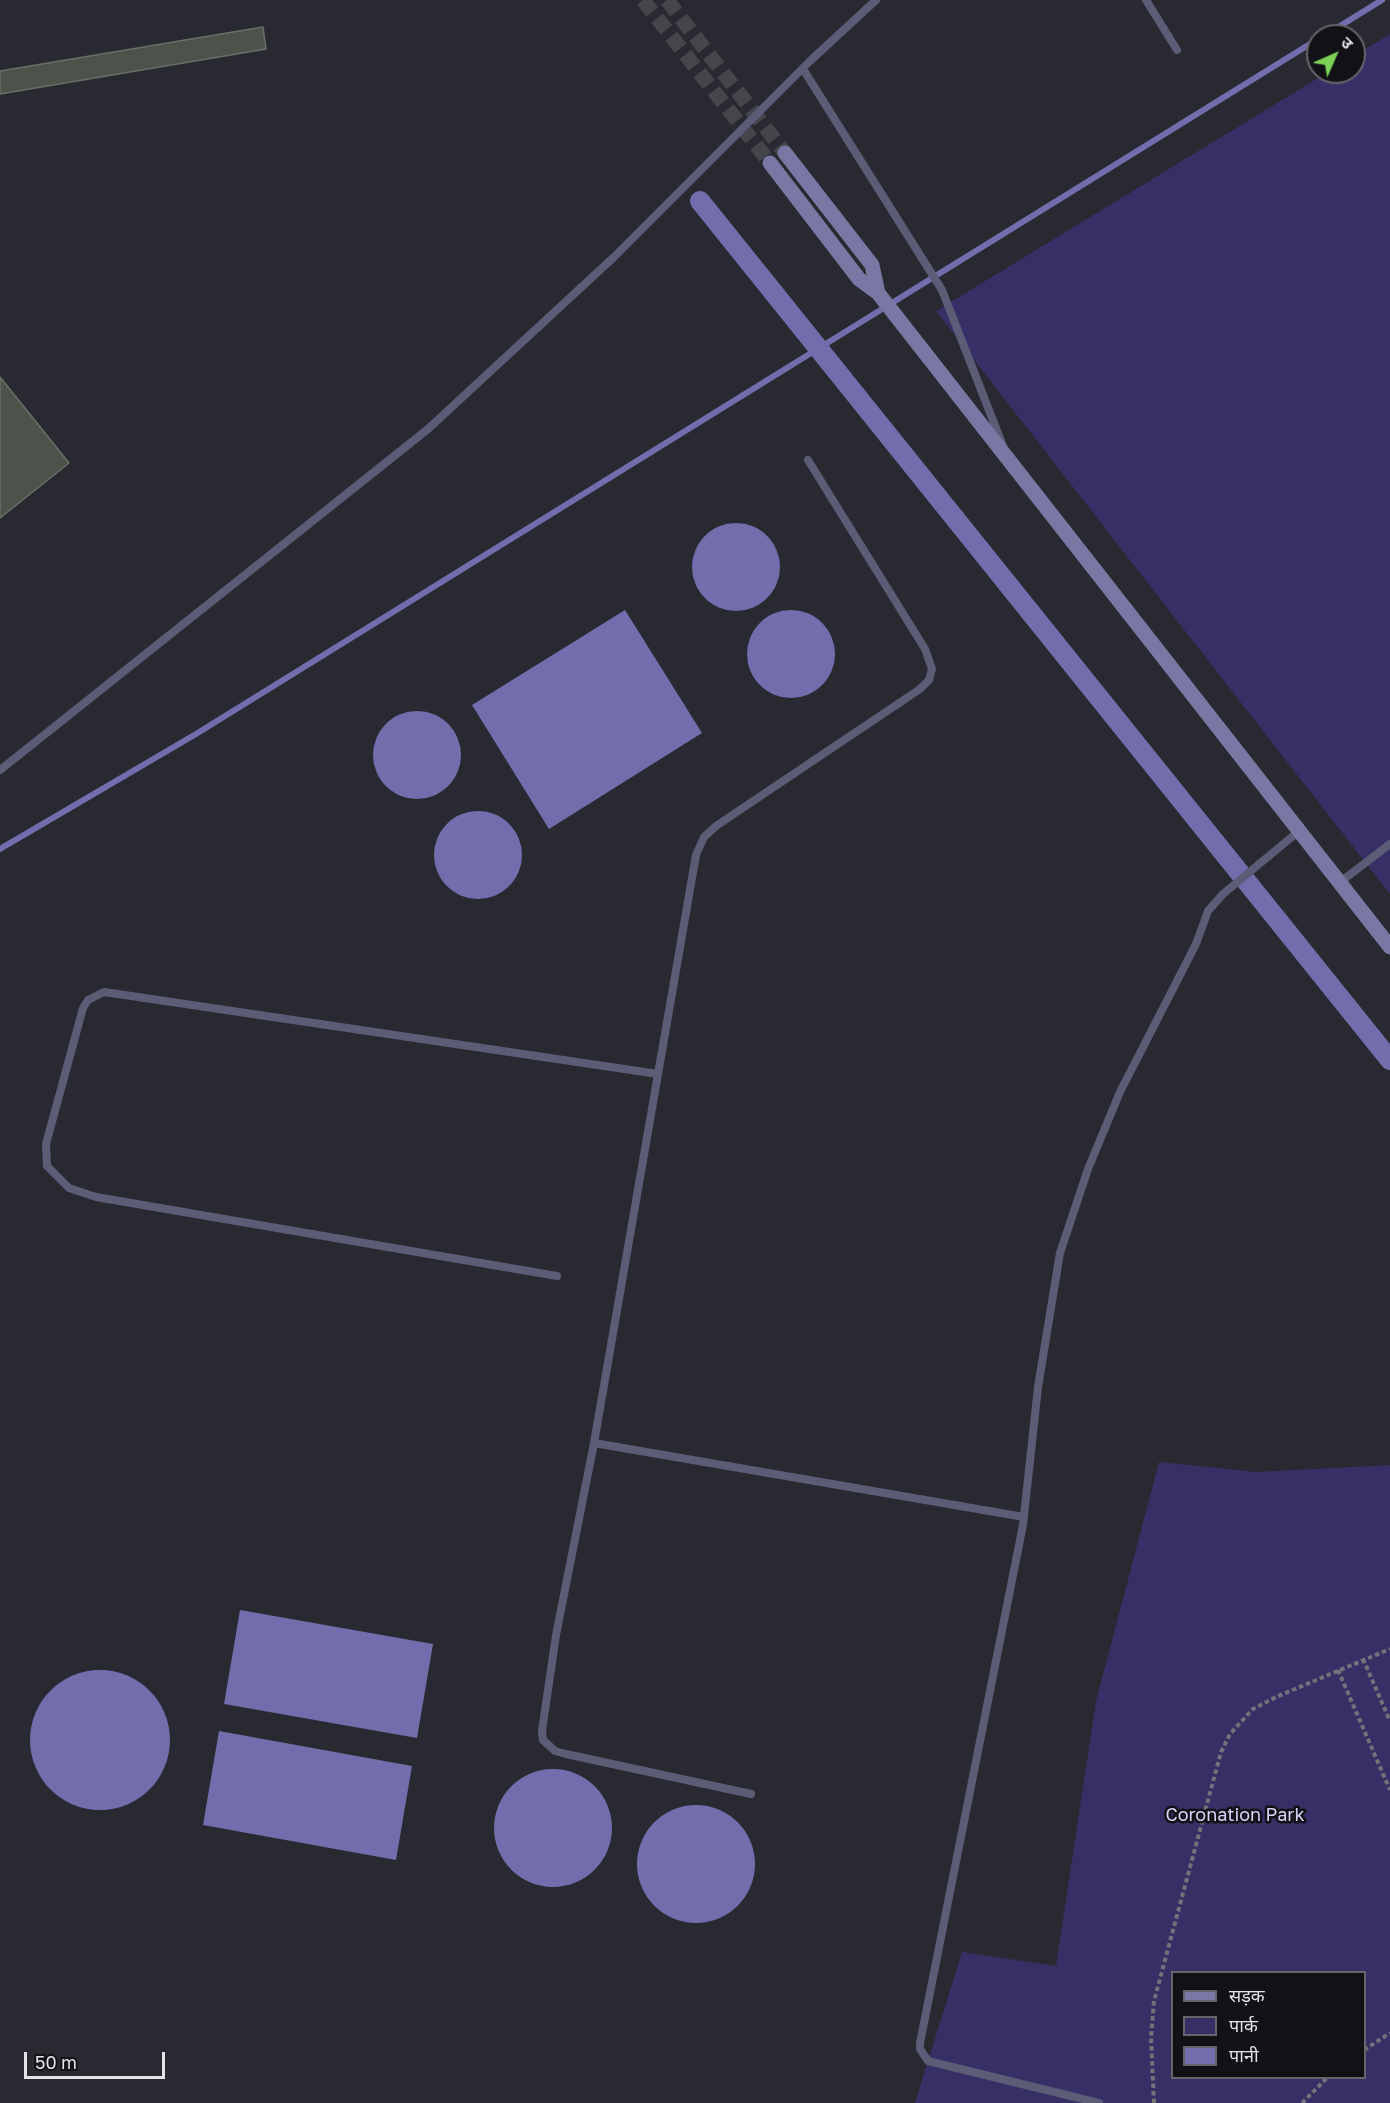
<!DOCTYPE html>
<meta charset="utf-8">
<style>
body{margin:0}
#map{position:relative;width:1390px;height:2103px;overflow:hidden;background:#292931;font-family:"Golos Text","Noto Sans Devanagari",sans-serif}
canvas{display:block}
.legend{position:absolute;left:1171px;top:1971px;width:195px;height:108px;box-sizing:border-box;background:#121216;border:2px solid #65656a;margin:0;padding:8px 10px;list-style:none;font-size:18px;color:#e2e2e8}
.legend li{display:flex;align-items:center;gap:12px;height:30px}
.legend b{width:30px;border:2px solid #65656a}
.north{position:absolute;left:1306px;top:24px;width:60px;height:60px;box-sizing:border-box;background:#121216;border:2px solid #65656a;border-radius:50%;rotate:45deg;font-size:16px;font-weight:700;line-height:24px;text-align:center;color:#e2e2e8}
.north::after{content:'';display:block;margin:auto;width:21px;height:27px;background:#7ad156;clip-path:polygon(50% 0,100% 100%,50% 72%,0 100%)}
.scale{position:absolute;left:24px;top:2052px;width:141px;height:27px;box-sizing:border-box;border:3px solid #e2e2e8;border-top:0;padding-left:8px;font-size:18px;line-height:21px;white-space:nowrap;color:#e2e2e8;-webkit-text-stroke:4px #121216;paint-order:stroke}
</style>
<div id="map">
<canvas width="1390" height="2103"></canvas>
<ul class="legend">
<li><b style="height:8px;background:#7977a3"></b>सड़क</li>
<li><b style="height:16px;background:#363066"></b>पार्क</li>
<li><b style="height:16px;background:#726ead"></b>पानी</li>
</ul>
<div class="north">उ</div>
<div class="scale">50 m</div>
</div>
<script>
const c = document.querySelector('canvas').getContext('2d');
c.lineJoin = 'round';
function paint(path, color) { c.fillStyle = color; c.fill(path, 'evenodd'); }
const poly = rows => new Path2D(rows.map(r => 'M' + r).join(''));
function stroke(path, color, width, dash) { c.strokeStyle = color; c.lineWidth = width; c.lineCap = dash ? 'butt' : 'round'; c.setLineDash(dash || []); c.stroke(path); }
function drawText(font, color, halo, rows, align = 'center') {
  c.font = font + ' "Golos Text",sans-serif'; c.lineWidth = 5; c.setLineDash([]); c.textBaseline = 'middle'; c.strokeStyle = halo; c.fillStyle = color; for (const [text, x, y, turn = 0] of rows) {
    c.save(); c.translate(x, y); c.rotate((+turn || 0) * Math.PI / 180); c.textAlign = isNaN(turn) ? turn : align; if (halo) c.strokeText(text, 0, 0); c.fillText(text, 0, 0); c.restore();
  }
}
paint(poly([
 [1390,34,1390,894,936,311,1328,72,1354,72,1354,56],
 [1159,1462,1256,1472,1390,1465,1390,2103,915,2103,962,1952,1056,1966,1096,1701],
 [1172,1972,1364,1972,1364,2078,1172,2078]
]), '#363066');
paint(poly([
 '692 567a44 44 0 1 1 88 0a44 44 0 1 1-88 0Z',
 [625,610,702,733,549,829,472,705],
 '747 654a44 44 0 1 1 88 0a44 44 0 1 1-88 0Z',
 '373 755a44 44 0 1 1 88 0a44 44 0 1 1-88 0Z',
 '434 855a44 44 0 1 1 88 0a44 44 0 1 1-88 0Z',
 [240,1610,433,1644,417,1738,224,1704],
 '30 1740a70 70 0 1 1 140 0a70 70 0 1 1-140 0Z',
 [219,1731,412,1766,396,1860,203,1825],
 '494 1828a59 59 0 1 1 118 0a59 59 0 1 1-118 0Z',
 '637 1864a59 59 0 1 1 118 0a59 59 0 1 1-118 0Z'
]), '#726ead');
stroke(poly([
 [1324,36,1382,0],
 [0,849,196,734,1318,39]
]), '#726ead', 6);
stroke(poly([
 [700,201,1390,1060]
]), '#726ead', 20);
const building = poly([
 [263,27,266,49,0,94,0,71,263,27],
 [0,377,69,463,0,518,0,377]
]);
paint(building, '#4d534b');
stroke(building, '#697067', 1.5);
stroke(poly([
 [643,0,770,163],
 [667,0,785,153]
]), '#45454c', 15, [15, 8]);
stroke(poly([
 [1363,1659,1390,1721],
 [1338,1670,1390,1790],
 [1364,2050,1390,2033],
 [1154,2103,1151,2038,1154,2001,1221,1752,1230,1734,1253,1709,1276,1697,1390,1649],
 [1302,2103,1327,2078]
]), '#727279', 4, [4.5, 3]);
stroke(poly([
 [1146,0,1177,50],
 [803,69,942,290,1003,446],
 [808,460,925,649,932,669,929,680,920,689,716,826,704,837,696,855,594,1443,1024,1517],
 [0,770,428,429,614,257,810,61,876,0],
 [1339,883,1390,844],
 [557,1276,96,1197,69,1188,47,1166,46,1144,83,1008,88,1000,104,992,658,1074],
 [594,1443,556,1635,542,1731,543,1740,555,1751,566,1754,751,1794],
 [1099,2103,928,2061,920,2049,920,2043,1023,1525,1038,1387,1060,1253,1088,1169,1120,1092,1196,944,1208,911,1223,894,1299,831]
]), '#5d5c77', 8);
stroke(poly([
 [785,153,872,265,878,293],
 [770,163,859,279,878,293,1390,947]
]), '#7977a3', 15);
drawText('18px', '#d5d5fa', '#121216', [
 ["Coronation Park",1235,1815]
]);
</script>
